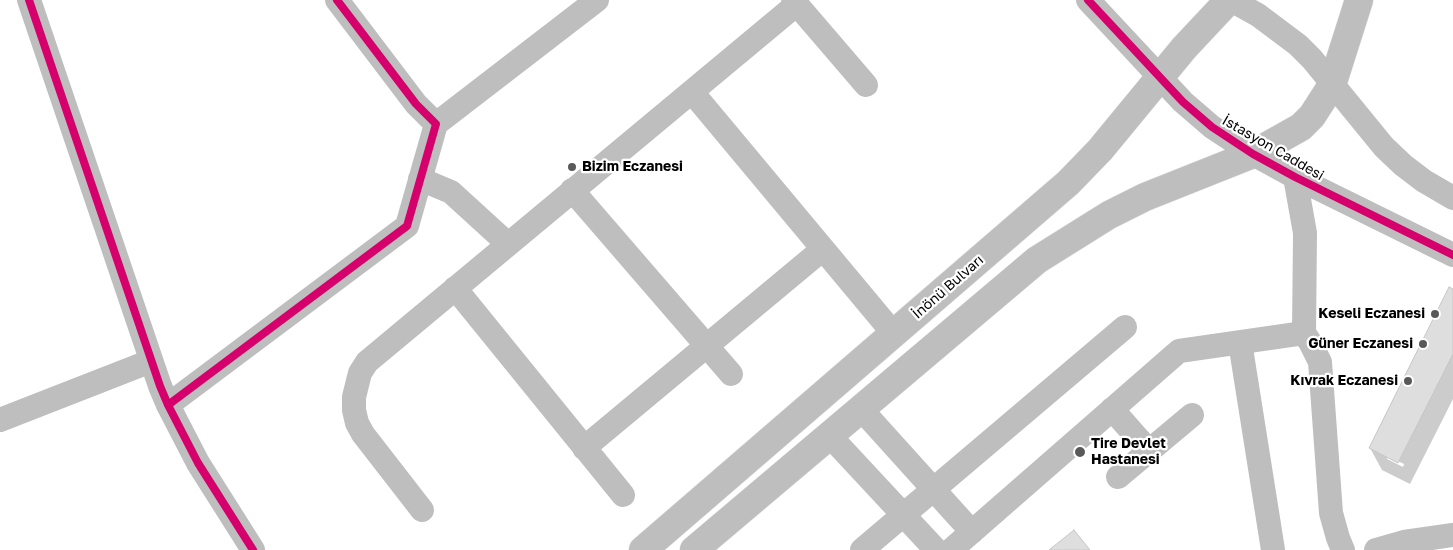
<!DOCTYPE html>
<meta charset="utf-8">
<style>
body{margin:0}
canvas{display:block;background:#fff}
</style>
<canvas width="1453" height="550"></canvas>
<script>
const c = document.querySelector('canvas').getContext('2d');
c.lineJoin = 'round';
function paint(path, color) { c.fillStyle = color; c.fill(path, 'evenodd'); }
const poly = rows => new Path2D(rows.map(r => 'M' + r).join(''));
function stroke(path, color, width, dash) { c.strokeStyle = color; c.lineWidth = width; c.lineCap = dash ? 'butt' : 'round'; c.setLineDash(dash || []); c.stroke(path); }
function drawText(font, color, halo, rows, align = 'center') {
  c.font = font + ' "Golos Text",sans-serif'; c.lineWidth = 4.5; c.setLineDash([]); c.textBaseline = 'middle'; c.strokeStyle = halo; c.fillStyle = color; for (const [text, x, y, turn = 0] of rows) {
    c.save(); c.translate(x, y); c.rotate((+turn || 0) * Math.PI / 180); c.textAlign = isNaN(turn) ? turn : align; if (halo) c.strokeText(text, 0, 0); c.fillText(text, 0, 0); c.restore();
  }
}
paint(poly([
 [1453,291,1453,399,1410,484,1382,470,1370,448],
 [1387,456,1404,464,1403,467,1387,459]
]), '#0003');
const building = poly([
 [1449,287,1453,289,1453,354,1398,463,1369,448,1449,287],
 [1074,530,1090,550,1049,550,1074,530]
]);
paint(building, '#dedede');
stroke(building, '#c6c6c6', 1);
const major = poly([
 [643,550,1068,183,1100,150,1184,48,1229,0],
 [694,550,1037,260,1109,215,1145,197,1253,154,1301,127,1312,116,1332,85,1359,0]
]);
stroke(major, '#dbdbdb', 29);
stroke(poly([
 [29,0,160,386,168,405,198,463,253,550],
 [793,0,866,85],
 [1088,0,1183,102,1212,127,1253,154,1295,177,1453,255],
 [1231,0,1258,15,1298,45,1312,59,1384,147,1403,165,1424,181,1453,198],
 [692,92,894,334],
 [436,124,597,0],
 [1295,177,1305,233,1304,333,1310,342,1320,362,1331,513,1338,538,1343,550],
 [420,179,451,192,508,244],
 [572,190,731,374],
 [455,288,623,495],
 [1240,342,1273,550],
 [168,405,407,226,436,124,416,104,337,0],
 [861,409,972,532],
 [1112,409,1149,451],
 [0,420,151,361],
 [829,435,936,550],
 [584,448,823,249],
 [1118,477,1192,415],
 [422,510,363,434,357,423,354,410,354,397,360,373,367,362,797,4],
 [862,550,1125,327],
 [951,550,1179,351,1304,333],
 [1376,550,1404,542,1453,535]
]), '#bebebe', 24);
stroke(major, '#bebebe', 28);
stroke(poly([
 [29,0,160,386,168,405,198,463,253,550],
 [1088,0,1183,102,1212,127,1253,154,1295,177,1453,255],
 [168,405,407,226,436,124,416,104,337,0]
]), '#d6006c', 8);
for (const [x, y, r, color] of [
 [572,167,5,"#595959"],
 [1435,314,5,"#595959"],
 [1423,344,5,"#595959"],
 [1408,381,5,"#595959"],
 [1080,452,6,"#595959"]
]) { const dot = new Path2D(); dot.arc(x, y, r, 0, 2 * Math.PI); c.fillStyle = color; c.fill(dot); stroke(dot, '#fff', 2); }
drawText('14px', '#000', '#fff', [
 ["İstasyon Caddesi",1273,148,30],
 ["İnönü Bulvarı",948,287,-41]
]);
drawText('bold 14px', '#000', '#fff', [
 ["Bizim Eczanesi",582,167,"left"],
 ["Keseli Eczanesi",1425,314],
 ["Güner Eczanesi",1413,344],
 ["Kıvrak Eczanesi",1398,381],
 ["Tire Devlet",1091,444,"left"],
 ["Hastanesi",1091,460,"left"]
], 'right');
</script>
